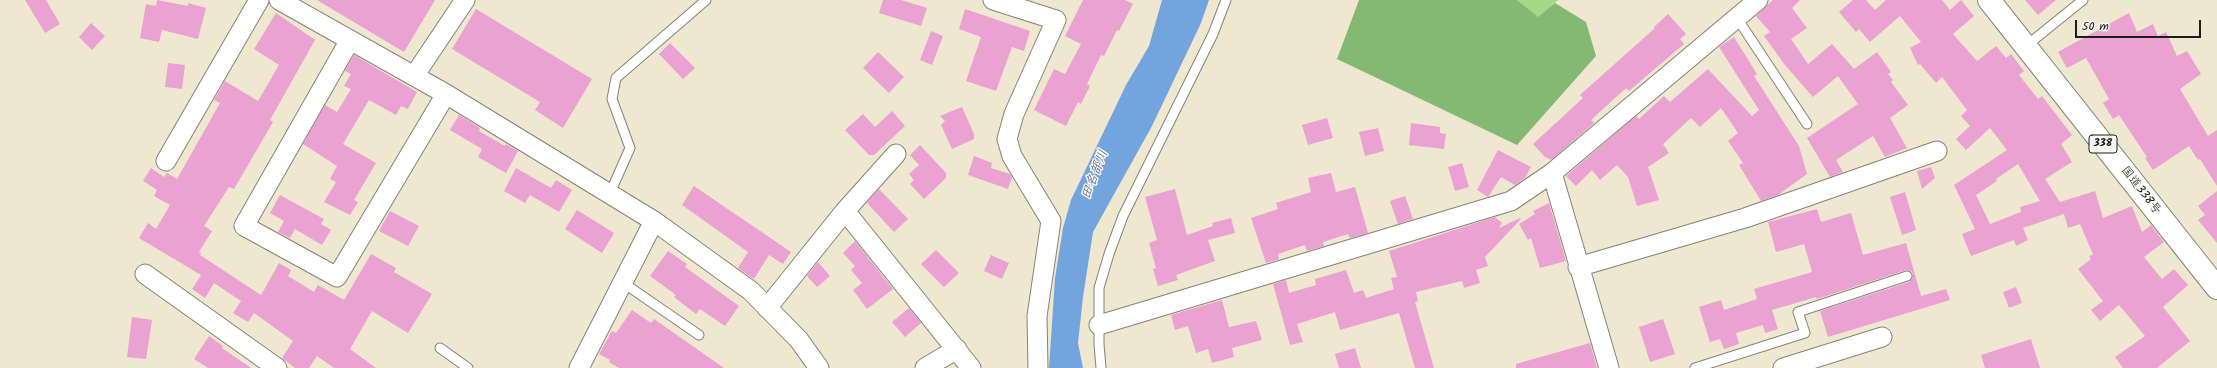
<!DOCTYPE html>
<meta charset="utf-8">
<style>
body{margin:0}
#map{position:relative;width:2217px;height:368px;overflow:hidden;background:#efe7d0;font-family:Kalam,sans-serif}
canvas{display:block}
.scale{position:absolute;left:2075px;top:20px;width:126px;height:18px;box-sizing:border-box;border:2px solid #1c1c1c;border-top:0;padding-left:5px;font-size:12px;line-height:14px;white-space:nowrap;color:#1c1c1c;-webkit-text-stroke:3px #f6f6f2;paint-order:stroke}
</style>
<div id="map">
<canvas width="2217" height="368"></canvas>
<div class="scale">50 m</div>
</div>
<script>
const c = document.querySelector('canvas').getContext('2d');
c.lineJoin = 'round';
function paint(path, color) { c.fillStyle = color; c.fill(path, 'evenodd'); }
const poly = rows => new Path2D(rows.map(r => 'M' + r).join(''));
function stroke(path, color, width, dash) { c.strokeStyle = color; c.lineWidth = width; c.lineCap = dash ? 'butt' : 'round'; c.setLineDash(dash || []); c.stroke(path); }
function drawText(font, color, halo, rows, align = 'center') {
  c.font = font + ' Kalam,"Klee One",sans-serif'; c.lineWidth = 3; c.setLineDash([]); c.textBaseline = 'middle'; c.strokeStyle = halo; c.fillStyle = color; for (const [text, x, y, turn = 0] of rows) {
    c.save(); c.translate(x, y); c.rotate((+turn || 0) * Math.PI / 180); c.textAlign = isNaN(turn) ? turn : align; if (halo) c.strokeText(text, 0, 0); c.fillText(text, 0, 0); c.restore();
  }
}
paint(poly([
 [1517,0,1558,0,1538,18]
]), '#a5d988');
paint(poly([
 [1359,0,1517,0,1538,17,1555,3,1586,22,1596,56,1517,145,1337,59]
]), '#84b974');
paint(poly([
 [1162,0,1209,0,1201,23,1152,126,1093,232,1083,297,1078,343,1083,368,1049,368,1055,278,1063,228,1071,200,1126,85,1149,46]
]), '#72a4dd');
paint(poly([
 [25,0,46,0,60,24,45,33],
 [157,0,188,6,188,3,206,8,198,39,162,30,159,42,140,38,146,4,156,6],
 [317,0,435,0,404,52],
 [883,0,901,0,927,8,921,26,879,13],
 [1083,0,1125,0,1133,4,1119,31,1117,30,1104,56,1101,55,1087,84,1090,86,1081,104,1078,102,1066,126,1034,110,1054,69,1065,74,1081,44,1065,36],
 [1773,0,1800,0,1792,8,1807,28,1791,39,1808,64,1832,44,1854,69,1877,52,1891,72,1888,74,1893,80,1891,82,1908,105,1890,118,1907,148,1885,157,1873,136,1836,160,1843,172,1830,177,1807,138,1858,104,1838,76,1813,97,1785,65,1764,36,1770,32,1756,16],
 [1853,0,1866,0,1875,10,1886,0,1942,0,1950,10,1961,0,1974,16,1953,34,1977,61,1996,46,2006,58,2011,54,2024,71,2019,75,2038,99,2042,96,2072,135,2061,144,2072,162,2045,179,2060,202,2095,191,2103,218,2132,206,2142,232,2151,225,2164,242,2144,257,2162,279,2174,269,2188,285,2163,307,2190,341,2157,368,2123,368,2115,357,2145,336,2119,305,2100,321,2091,310,2103,301,2078,269,2091,259,2089,257,2093,254,2080,224,2068,228,2064,214,2023,228,2028,240,2016,246,2014,240,1971,256,1962,234,1975,229,1954,185,2007,150,1990,128,1966,150,1956,139,1970,126,1961,116,1967,110,1942,77,1936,83,1920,64,1918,65,1910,48,1921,42,1900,16,1870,42,1859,29,1856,32,1839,12],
 [2018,164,2040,201,2020,207,2021,212,1990,224,1976,195,1997,181,1996,179],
 [2025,0,2056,0,2038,15],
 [476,9,592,79,563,128,535,110,540,102,452,49],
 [965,9,1030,31,1024,51,1012,47,996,91,966,81,981,37,959,29],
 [276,13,315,40,270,120,273,122,234,189,229,187,204,226,212,231,199,252,201,253,200,255,261,295,279,263,291,270,288,276,314,292,318,285,344,300,371,254,396,268,394,272,432,294,408,333,372,311,350,349,376,368,334,368,317,356,309,368,295,368,282,358,293,341,254,313,248,322,233,313,241,301,214,283,205,298,192,289,201,275,139,238,148,223,156,229,170,205,154,196,157,190,143,181,151,168,164,177,167,173,177,179,220,103,214,100,225,81,258,101,279,65,254,49],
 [2129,13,2137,32,2153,24,2158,36,2166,32,2177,56,2187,51,2201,74,2180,89,2208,136,2217,130,2217,186,2200,159,2198,160,2189,146,2153,170,2145,158,2147,157,2119,115,2113,119,2103,103,2109,99,2086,58,2067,68,2058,52],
 [1668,14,1686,34,1680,39,1684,44,1629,91,1626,88,1591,120,1594,123,1551,160,1545,157,1533,144,1583,98,1580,95,1655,28,1654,27],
 [91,23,105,36,92,50,79,37],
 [931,31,943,36,932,65,920,60],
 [1734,37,1757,74,1754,76,1799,146,1807,174,1778,195,1761,201,1739,165,1743,163,1728,141,1738,133,1721,108,1700,127,1691,118,1663,144,1669,153,1648,167,1659,200,1637,206,1628,177,1617,165,1600,180,1592,170,1576,186,1566,176,1636,116,1639,119,1664,96,1670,102,1708,69,1752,116,1759,110,1719,47],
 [670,43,695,68,683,79,659,54],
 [878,52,904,77,889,93,863,68],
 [354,55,417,92,408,109,401,106,396,115,369,100,343,144,376,163,354,200,358,202,350,215,324,202,336,182,330,179,337,166,303,144,325,105,337,112,351,89,344,86,351,74,345,71],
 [168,63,185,65,182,89,165,87],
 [962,107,974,134,974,139,952,149,941,125,945,121,940,116],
 [892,111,905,126,874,155,869,155,845,130,863,114,875,127],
 [459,115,480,128,479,131,505,146,506,144,518,151,506,173,478,157,482,149,450,130],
 [1327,118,1333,138,1308,145,1302,125],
 [1411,123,1440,127,1440,133,1446,134,1444,149,1409,145],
 [1378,128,1384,151,1365,156,1359,132],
 [920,145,946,173,946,178,924,199,910,184,914,180,909,174,919,165,910,155],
 [1498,150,1531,167,1525,178,1515,185,1501,177,1488,197,1477,190],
 [974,156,992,163,991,168,1010,174,1012,177,1008,189,968,175],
 [1462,163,1469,187,1455,191,1448,167],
 [1931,167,1935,178,1922,189,1917,171],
 [516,168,551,188,556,180,572,190,559,212,530,195,525,203,504,191],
 [1331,173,1336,192,1355,187,1368,233,1350,238,1348,234,1323,242,1324,246,1307,251,1305,245,1278,254,1279,259,1266,263,1251,218,1278,209,1276,203,1311,192,1308,178],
 [694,186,791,252,783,264,769,255,754,279,738,268,748,252,682,205],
 [879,189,908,219,894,232,867,203],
 [1175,189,1187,235,1213,226,1212,223,1231,218,1235,233,1208,240,1215,261,1176,275,1178,280,1158,286,1153,269,1156,268,1149,243,1157,240,1145,197],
 [2217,191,2217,243,2198,220,2205,215,2198,206],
 [1905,192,1916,230,1902,235,1890,197],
 [280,195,324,219,321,224,331,230,322,245,295,229,290,238,278,232,284,221,270,213],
 [1405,196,1413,219,1398,224,1390,201],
 [1549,203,1566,261,1540,268,1531,238,1528,240,1519,224,1535,214,1533,211],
 [1817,209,1821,222,1851,213,1863,255,1906,243,1921,296,1946,289,1950,300,1828,337,1820,311,1909,282,1913,274,1911,271,1906,270,1817,299,1816,297,1772,310,1778,329,1765,333,1763,325,1736,333,1739,344,1724,349,1720,339,1710,342,1699,307,1721,300,1724,310,1757,299,1754,289,1812,272,1804,244,1776,252,1768,222],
 [577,210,614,233,602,253,565,229],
 [390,211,419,226,408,246,379,231],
 [1495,217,1502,223,1499,228,1520,218,1521,219,1485,257,1488,266,1476,270,1480,283,1464,288,1462,281,1416,292,1418,301,1415,302,1434,368,1415,368,1399,313,1340,330,1335,312,1297,324,1303,342,1290,345,1273,284,1286,280,1289,293,1316,285,1315,279,1346,270,1354,293,1363,290,1366,298,1394,289,1391,278,1397,277,1389,251],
 [855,241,893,289,867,309,853,290,862,283,851,270,855,266,843,253],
 [936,250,959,273,944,287,921,264],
 [668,251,687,264,685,267,739,306,725,326,700,309,696,314,674,297,676,295,650,276],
 [991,255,1009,263,1002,279,984,271],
 [818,262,830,276,817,287,807,276],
 [2016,287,2022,303,2009,308,2003,292],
 [1222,300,1229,327,1256,321,1262,340,1232,348,1234,357,1212,363,1208,349,1196,353,1188,326,1175,330,1171,315],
 [909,308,921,323,905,337,892,322],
 [632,310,651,323,654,319,724,368,619,368,609,362,610,360,599,354,612,331,616,333],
 [132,317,152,320,146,359,127,357],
 [1663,319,1675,354,1650,362,1639,327],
 [209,336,223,346,222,348,251,368,208,368,194,359],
 [2031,339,2040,368,1985,368,1981,355],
 [1590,343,1597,368,1516,368,1516,364],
 [1355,348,1361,368,1339,368,1335,354]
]), '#eaa2d2');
const lane = poly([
 [1737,18,1807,124],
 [2026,46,2083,0],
 [610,193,630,148,612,99,616,78,706,0],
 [622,282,699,335],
 [440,348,468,368],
 [1101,368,1099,344,1099,288,1109,254,1123,216,1213,34,1226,0],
 [1695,368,1805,333,1798,312,1907,276]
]);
const street = poly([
 [279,0,446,94,654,221,751,291,799,340,819,368],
 [993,0,1056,20,1014,114,1007,139,1012,156,1051,221,1037,316,1038,368],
 [350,40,244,226,337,277,446,94],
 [414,76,465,0],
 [166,161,259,0],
 [1552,173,1609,368],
 [845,211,971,368],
 [1578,267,1745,218,1937,151],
 [145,274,277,368],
 [767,308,845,211,896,154],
 [1099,325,1511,201,1552,173,1758,0],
 [579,368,654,221],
 [925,368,957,349],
 [1783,368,1882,337]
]);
const highway = poly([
 [1989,0,2217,288]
]);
stroke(lane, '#868276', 11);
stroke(street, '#868276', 21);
stroke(highway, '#868276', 24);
stroke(lane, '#fff', 9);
stroke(street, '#fff', 19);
stroke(highway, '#fff', 22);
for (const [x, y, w] of [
 [2103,144,28]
]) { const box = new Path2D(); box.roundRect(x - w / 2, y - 9, w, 18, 3); c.fillStyle = '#f6f6f2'; c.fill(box); stroke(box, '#1c1c1c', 1); }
drawText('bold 11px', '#1c1c1c', null, [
 ["338",2103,144]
]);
drawText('12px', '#1c1c1c', '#f6f6f2', [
 ["国道338号",2140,191,52]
]);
drawText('italic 13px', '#435973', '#f6f6f2', [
 ["田名部川",1096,175,-69]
]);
</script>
